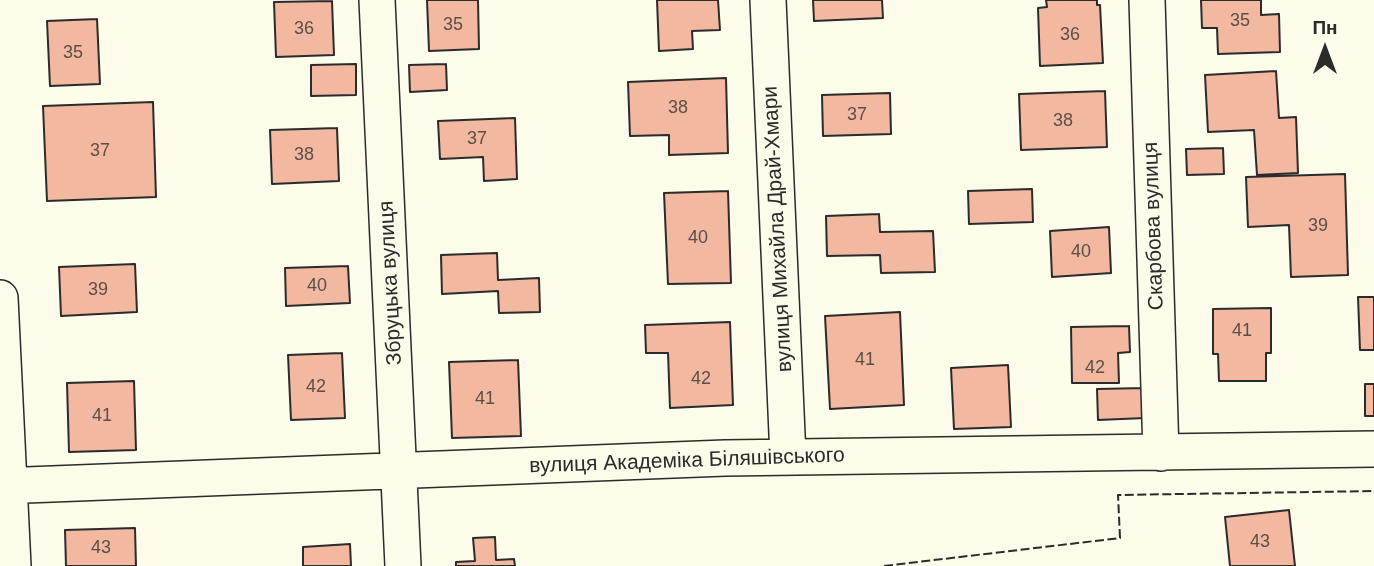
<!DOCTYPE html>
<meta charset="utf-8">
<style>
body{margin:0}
#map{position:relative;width:1374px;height:566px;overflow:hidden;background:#fdfbea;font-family:Arial,sans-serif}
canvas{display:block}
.north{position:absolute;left:1290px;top:14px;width:70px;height:70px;-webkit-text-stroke:5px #fdfbea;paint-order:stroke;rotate:0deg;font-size:19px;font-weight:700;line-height:28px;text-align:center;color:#2b2b2b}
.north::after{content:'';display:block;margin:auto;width:24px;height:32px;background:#2b2b2b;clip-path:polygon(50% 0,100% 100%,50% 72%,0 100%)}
</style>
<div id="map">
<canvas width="1374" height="566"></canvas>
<div class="north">Пн</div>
</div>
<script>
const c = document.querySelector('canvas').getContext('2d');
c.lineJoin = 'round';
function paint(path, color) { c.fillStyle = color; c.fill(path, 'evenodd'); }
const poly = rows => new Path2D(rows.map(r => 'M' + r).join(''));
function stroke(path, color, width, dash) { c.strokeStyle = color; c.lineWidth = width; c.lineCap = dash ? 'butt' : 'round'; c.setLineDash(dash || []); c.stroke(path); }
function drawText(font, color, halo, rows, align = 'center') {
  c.font = font + ' Arial,sans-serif'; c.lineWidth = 5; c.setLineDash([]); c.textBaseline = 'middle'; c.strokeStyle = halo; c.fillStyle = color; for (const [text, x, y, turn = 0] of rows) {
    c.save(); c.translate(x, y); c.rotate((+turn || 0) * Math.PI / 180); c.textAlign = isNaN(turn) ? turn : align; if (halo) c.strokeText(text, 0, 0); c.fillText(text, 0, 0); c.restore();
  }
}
const building = poly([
 [427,0,478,0,479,49,429,51,427,0],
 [657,0,718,0,720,30,692,31,693,49,659,51,657,0],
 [813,0,882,0,883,18,814,21,813,0],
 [1046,0,1097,0,1097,5,1100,5,1103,63,1040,66,1038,8,1047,7,1046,0],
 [1201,0,1261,0,1261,15,1279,14,1280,52,1218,54,1217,28,1202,28,1201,0],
 [332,1,334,55,276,57,274,2,332,1],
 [97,19,100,84,50,86,47,21,97,19],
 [356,64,356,95,311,96,311,65,356,64],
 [446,64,447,90,410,92,409,65,446,64],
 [1276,71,1279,118,1296,117,1298,173,1257,175,1254,130,1208,132,1205,75,1276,71],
 [726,78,728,153,669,155,669,135,630,136,628,82,726,78],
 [1105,91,1107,147,1021,150,1019,94,1105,91],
 [890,93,891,134,823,136,822,95,890,93],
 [153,102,156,197,47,201,43,106,153,102],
 [515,118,517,179,484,181,483,157,440,159,438,121,515,118],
 [337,128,339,181,272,184,270,130,337,128],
 [1223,148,1224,174,1187,175,1186,149,1223,148],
 [1345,174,1348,275,1291,277,1289,225,1248,227,1246,177,1345,174],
 [1032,189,1033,222,969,224,968,191,1032,189],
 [728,191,731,283,668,284,664,193,728,191],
 [879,214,880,232,933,231,935,272,881,273,880,255,827,256,826,216,879,214],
 [1109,227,1111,273,1052,277,1050,231,1109,227],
 [497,253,498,280,539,278,540,312,499,313,498,291,442,294,441,255,497,253],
 [135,264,137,312,61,316,59,267,135,264],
 [348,266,350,303,286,306,285,268,348,266],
 [1358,297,1374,297,1374,350,1360,350,1358,297],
 [1271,308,1271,353,1266,353,1266,381,1219,381,1218,354,1213,354,1213,309,1271,308],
 [900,312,904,405,830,409,825,316,900,312],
 [730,322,733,405,670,408,668,353,646,353,645,325,730,322],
 [1129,326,1130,352,1118,353,1119,383,1072,383,1071,327,1129,326],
 [342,353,345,418,291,420,288,355,342,353],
 [518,360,521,436,452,438,449,362,518,360],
 [1008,365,1011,427,954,429,951,368,1008,365],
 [134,381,136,450,69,452,67,383,134,381],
 [1365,384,1374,384,1374,416,1365,416,1365,384],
 [1144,388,1145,418,1098,420,1097,389,1144,388],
 [1289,510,1295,566,1230,566,1225,517,1289,510],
 [135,528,136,566,66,566,65,530,135,528],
 [495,537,496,560,514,559,515,566,456,566,456,562,475,561,473,538,495,537],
 [350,544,351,566,303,566,303,547,350,544]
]);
paint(building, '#f2b8a0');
stroke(building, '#2b2b2b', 2);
const minor = poly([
 [377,0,403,566],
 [768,0,788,457],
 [1147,0,1161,453],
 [0,298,13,566],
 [0,486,725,458,1374,449]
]);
stroke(minor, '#2b2b2b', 38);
stroke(minor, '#fdfbea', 35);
stroke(poly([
 [884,566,1120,538,1118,495,1374,491]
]), '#2b2b2b', 2, [9, 3.5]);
drawText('18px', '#5d4e48', null, [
 ["35",1240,21],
 ["35",453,25],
 ["36",304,29],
 ["36",1070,35],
 ["35",73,53],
 ["38",678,108],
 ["37",857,115],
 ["38",1063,121],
 ["37",477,139],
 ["37",100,151],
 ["38",304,155],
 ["39",1318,226],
 ["40",698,238],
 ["40",1081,252],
 ["40",317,286],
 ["39",98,290],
 ["41",1242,331],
 ["41",865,360],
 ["42",1095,368],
 ["42",701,379],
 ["42",316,387],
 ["41",485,399],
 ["41",102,416],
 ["43",1260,542],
 ["43",101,548]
]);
drawText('21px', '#2b2b2b', '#fdfbea', [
 ["Скарбова вулиця",1154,226,-92],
 ["вулиця Михайла Драй-Хмари",778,229,-93],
 ["Збруцька вулиця",391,283,-93],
 ["вулиця Академіка Біляшівського",687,461,-2]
]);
</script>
